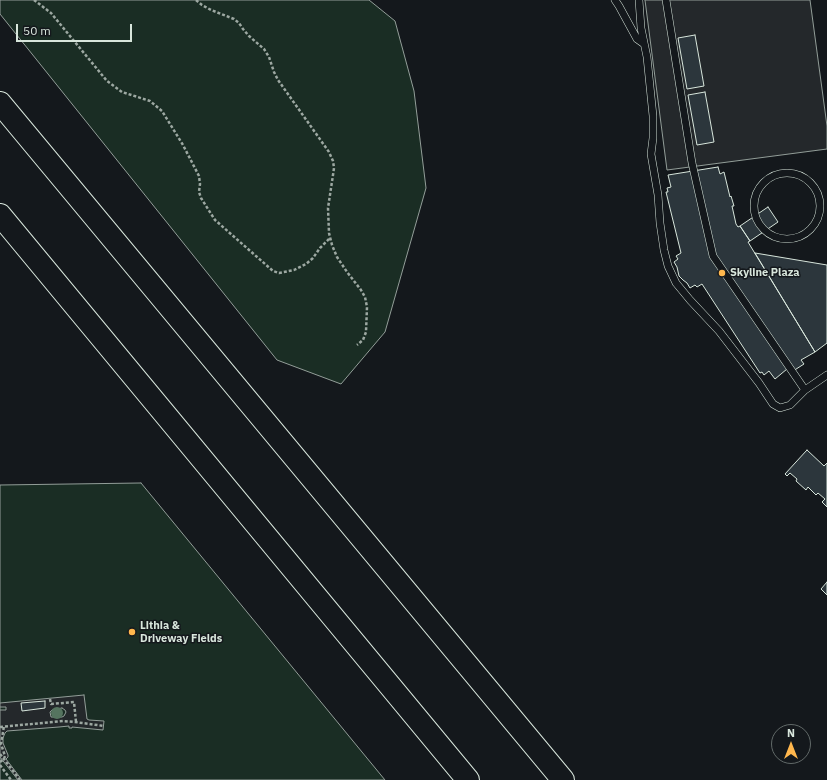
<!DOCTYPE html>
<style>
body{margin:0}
#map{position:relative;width:827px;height:780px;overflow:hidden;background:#14181c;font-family:"IBM Plex Sans",sans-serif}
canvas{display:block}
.north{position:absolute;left:771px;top:724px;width:40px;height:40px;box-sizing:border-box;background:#14181c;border:1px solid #626a69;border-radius:50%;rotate:0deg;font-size:11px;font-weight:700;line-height:16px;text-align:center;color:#d8e6dc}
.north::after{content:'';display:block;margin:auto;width:14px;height:18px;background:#ffb74d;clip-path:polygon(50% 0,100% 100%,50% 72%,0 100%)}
.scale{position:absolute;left:16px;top:24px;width:116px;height:18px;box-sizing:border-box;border:2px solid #d8e6dc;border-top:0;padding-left:5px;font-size:12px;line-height:14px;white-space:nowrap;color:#d8e6dc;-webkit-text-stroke:3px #14181c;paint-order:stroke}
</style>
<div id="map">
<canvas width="827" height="780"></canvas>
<div class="north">N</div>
<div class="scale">50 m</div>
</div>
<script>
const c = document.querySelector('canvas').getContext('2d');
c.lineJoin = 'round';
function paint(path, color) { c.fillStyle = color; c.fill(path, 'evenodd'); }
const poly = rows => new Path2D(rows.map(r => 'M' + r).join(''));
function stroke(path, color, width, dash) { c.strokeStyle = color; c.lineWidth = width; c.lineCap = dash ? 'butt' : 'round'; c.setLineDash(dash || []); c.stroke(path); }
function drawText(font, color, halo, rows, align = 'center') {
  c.font = font + ' "IBM Plex Sans",sans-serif'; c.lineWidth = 3; c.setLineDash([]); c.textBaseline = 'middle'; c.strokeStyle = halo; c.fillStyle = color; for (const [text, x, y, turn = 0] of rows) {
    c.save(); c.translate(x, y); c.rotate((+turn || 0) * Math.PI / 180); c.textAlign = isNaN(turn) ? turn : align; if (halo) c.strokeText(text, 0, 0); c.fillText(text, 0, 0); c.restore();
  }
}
const green = poly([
 [0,0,369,0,395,21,414,91,426,188,385,332,341,384,277,360,0,14,0,0],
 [141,483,385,780,0,780,0,485,141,483]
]);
paint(green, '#1a2d24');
stroke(green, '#939e99', 1);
const parking = poly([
 [645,0,810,0,827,126,827,149,667,170,645,0],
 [84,695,87,719,89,720,104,721,103,730,72,727,72,728,69,728,69,726,59,727,7,731,5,733,3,738,3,743,8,755,8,757,6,759,22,780,18,780,0,757,0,710,6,710,6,707,0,707,0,703,84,695],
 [62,708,65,710,66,712,64,716,62,717,51,717,50,712,52,710,62,708]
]);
paint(parking, '#24282b');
stroke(parking, '#939e99', 1);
const building = poly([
 [695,35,704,86,687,89,678,38,695,35],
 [705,92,714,142,697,145,688,95,705,92],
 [718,167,720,174,724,172,730,197,731,196,734,206,732,206,736,224,738,227,740,226,750,241,748,242,815,352,801,360,804,364,790,373,787,369,775,379,769,371,764,375,762,372,760,373,702,284,697,287,695,285,690,288,687,283,683,280,679,276,677,267,674,262,678,259,676,256,681,253,666,192,668,192,667,188,671,187,668,175,718,167],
 [768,207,778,222,750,241,740,226,768,207],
 [755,253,827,265,827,343,815,352,755,253],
 [807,450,824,466,827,463,827,507,822,502,825,499,818,493,816,495,808,487,806,490,796,481,797,479,790,473,787,476,785,474,807,450],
 [827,582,827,595,821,589,827,582],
 [45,701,45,708,22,711,21,703,45,701]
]);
paint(building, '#2c363c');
stroke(building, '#d8e6dc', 1);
const service = poly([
 [615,0,619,6,637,39,644,44],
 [639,0,641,28,647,57,653,116,653,138,651,154,658,195,660,223,664,250,668,266,676,283,690,300,719,331,759,383,773,404,780,408,790,405,805,390,827,375],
 [666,0,692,163,713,256,805,390],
 '754 206a33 33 0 1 1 66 0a33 33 0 1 1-66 0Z'
]);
const motorway = poly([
 [0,103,563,780],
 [0,215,468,780]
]);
stroke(service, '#d8e6dc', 8);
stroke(motorway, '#d8e6dc', 24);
stroke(poly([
 [34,0,51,13,107,81,122,92,150,101,162,111,183,145,199,176,200,184,199,192,201,198,215,220,273,271,279,273,294,270,306,264,313,258,320,248,330,238],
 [196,0,202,5,211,10,234,19,239,23,243,29,249,36,264,49,269,57,274,72,278,80,329,152,333,161,334,168,333,175,328,208,329,233,332,245,337,257,347,272,361,290,365,297,367,307,366,332,363,340,357,345],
 [50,699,51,704,74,702,76,722],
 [0,727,63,721,75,722,104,726],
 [0,754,20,780],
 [0,762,4,759,5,756,1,744,4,726],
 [0,765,11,780]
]), '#9da8a2', 2.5, [3, 2]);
stroke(service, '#14181c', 7);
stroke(motorway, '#14181c', 22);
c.fillStyle = '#55745f';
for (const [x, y] of [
 [57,713]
]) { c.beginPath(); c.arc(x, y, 6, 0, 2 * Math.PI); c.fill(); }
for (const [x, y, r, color] of [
 [722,273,4,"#ffb74d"],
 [132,632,4,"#ffb74d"]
]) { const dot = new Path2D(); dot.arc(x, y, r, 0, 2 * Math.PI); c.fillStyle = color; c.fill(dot); stroke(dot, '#14181c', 1.5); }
drawText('bold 11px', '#d8e6dc', '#14181c', [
 ["Skyline Plaza",730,273],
 ["Lithia &",140,626],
 ["Driveway Fields",140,639]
], 'left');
</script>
